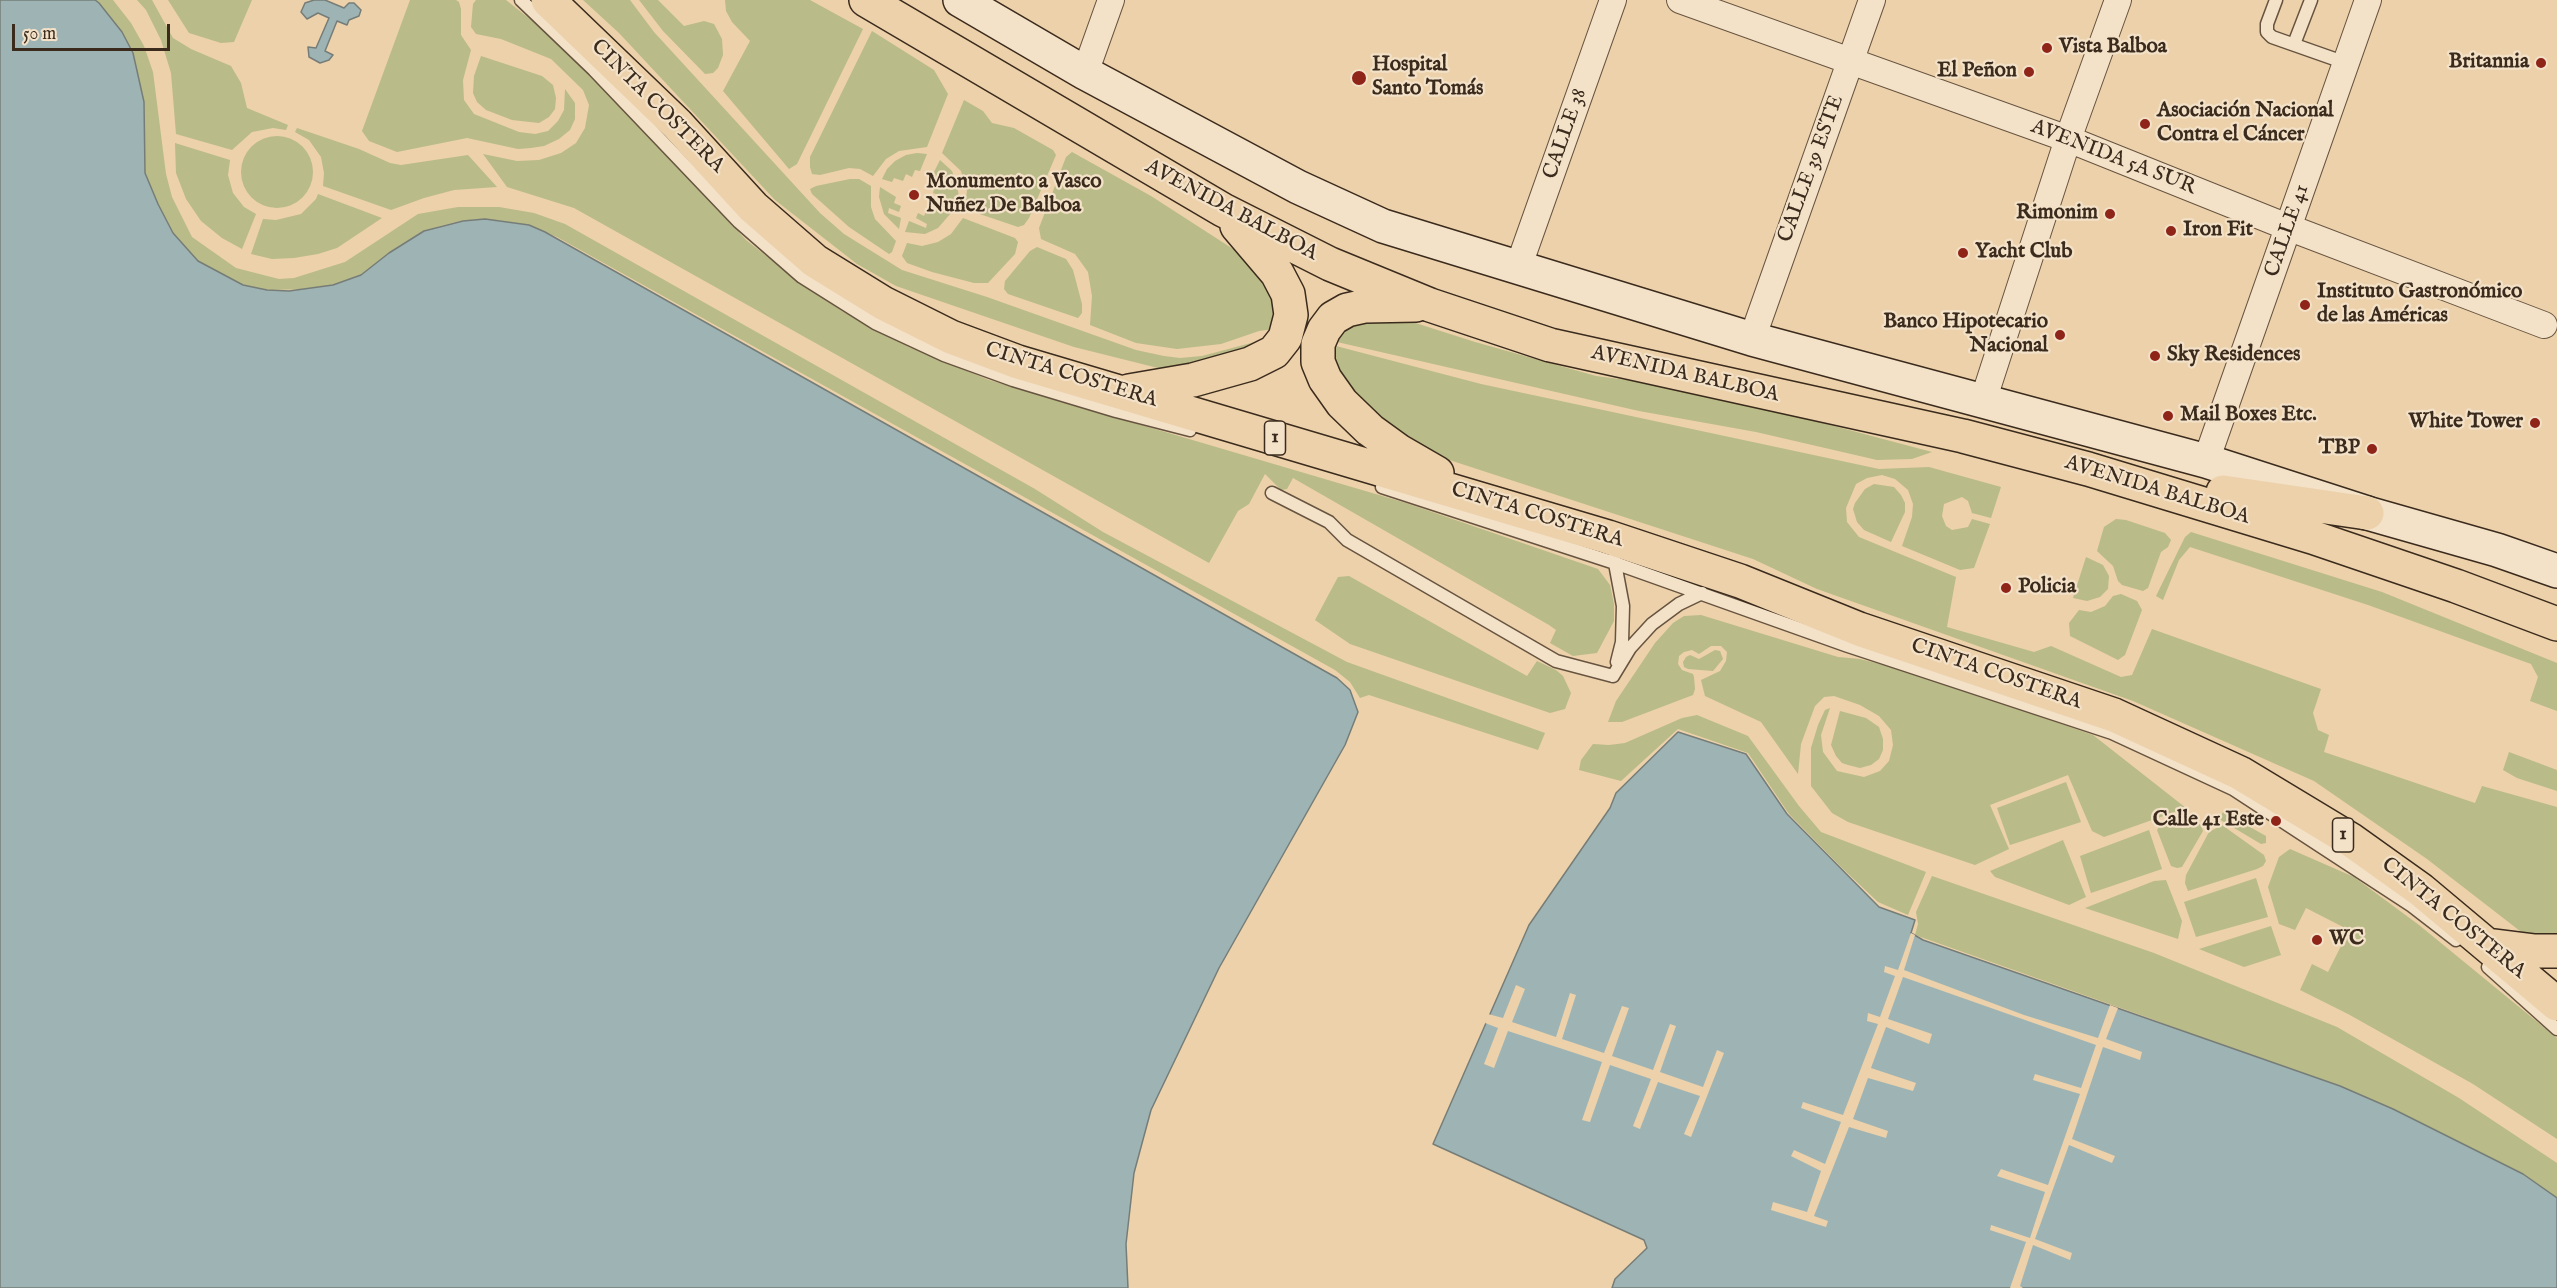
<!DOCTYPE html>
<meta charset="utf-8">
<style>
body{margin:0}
#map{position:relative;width:2557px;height:1288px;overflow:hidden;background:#ecd1aa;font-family:"IM FELL English",serif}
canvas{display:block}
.scale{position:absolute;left:12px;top:24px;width:158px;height:27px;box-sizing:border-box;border:3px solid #3b2b1d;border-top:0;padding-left:8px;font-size:18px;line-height:21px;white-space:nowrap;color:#3b2b1d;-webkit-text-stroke:4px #f3e1c8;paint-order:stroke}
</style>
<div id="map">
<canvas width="2557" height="1288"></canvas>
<div class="scale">50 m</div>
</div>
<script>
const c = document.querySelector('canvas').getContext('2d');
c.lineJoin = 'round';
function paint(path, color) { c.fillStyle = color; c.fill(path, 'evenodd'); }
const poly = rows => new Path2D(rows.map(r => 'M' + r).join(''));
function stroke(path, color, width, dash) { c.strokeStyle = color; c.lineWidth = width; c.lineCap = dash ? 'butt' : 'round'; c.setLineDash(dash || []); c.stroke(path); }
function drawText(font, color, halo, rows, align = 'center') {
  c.font = font + ' "IM FELL English",serif'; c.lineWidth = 4.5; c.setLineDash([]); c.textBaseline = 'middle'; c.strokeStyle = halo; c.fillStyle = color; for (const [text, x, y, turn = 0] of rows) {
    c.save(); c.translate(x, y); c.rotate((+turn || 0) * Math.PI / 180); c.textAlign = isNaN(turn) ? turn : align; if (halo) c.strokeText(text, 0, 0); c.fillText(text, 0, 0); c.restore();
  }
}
paint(poly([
 [95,0,113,0,131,23,144,46,153,72,166,174,172,197,192,237,236,268,279,279,294,278,345,262,418,214,458,207,499,207,534,213,565,224,1035,489,1103,532,1347,662,1545,733,1538,750,1369,695,1360,698,1350,682,1335,670,557,237,531,226,485,219,460,221,440,226,424,231,408,241,361,275,333,285,312,289,267,290,243,285,224,275,198,261,173,233,158,206,145,173,144,102,133,53,122,32],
 [137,0,152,0,173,38,191,49,231,66,241,83,247,108,288,125,286,130,273,128,252,132,232,150,176,134,171,73,161,40,146,10],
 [168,0,252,0,234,42,221,43,189,33],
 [410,0,456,0,459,2,461,9,461,35,471,50,463,80,464,100,474,114,519,132,535,134,548,131,558,121,564,110,565,89,575,103,575,119,570,130,559,139,544,146,531,148,518,149,467,138,397,152,369,141,362,131],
 [476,0,506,0,550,35,611,94,746,240,803,285,842,311,909,347,989,380,1406,503,1598,569,1610,585,1614,604,1614,621,1605,638,1597,653,1573,656,1550,643,1556,630,1549,625,1293,478,1287,489,1281,490,1265,474,1249,504,1238,511,1209,563,574,208,507,187,483,154,517,161,539,160,561,153,576,143,585,128,589,105,583,90,551,59,501,39,476,34,471,27,473,4],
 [583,0,630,0,654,32,820,213,844,234,902,270,987,297,1136,350,1164,356,1180,358,1202,356,1270,338,1232,359,1162,369,1074,347,896,286,857,264,775,200,619,33],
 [639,0,658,0,684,26,704,21,714,24,722,39,723,55,718,68,713,73,705,74,663,31],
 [725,0,810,0,863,29,797,164,789,169,723,91,750,41,732,22,726,11],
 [872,31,934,70,948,94,927,147,899,151,886,159,873,176,860,169,849,168,820,175,812,174,810,167,810,157],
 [481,56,542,76,553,85,556,98,555,109,549,117,539,123,512,120,486,110,477,102,473,93,474,76],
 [964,100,983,111,992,123,1014,128,1053,150,1056,155,1029,218,1024,225,1018,227,968,210,965,205,967,191,961,171,942,153],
 [297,128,359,149,390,163,401,165,468,155,497,187,454,190,424,198,391,210,323,186,324,173,321,157,309,140,295,132],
 '241 172a36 36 0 1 1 72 0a36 36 0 1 1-72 0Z',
 [175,143,230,160,228,175,233,193,244,207,256,214,242,249,222,238,201,221,186,199,176,173],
 [1072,152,1151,196,1247,258,1278,301,1275,329,1259,331,1221,344,1177,349,1136,343,1090,325,1092,296,1088,272,1075,254,1041,239,1039,228,1066,157],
 [917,153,927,154,920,171,915,170,912,177,906,174,903,181,894,178,892,182,882,179,887,169,895,161,906,155],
 [940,160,952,171,957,185,959,197,956,207,940,202,942,196,933,193,935,186,929,182],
 [850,179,859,179,871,186,871,207,875,219,896,241,892,252,889,254,849,227,812,194,810,189,816,186],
 [880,187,896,197,894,203,901,206,899,212,889,208,888,213,901,218,899,229,884,214,879,197],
 [318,194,382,218,337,248,318,254,294,258,272,259,251,254,263,219,276,220,301,214,316,199],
 [938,207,951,213,938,228,925,234,905,232,909,221,926,228,927,224,916,218,918,213,924,216,927,209,935,212],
 [963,218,1015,238,1018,242,1015,254,988,283,974,283,932,272,907,263,902,256,907,243,922,246,938,242,951,234],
 [1037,247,1066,259,1073,270,1082,304,1082,313,1078,318,1008,294,1004,289,1005,281,1030,251],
 [1403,319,1475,342,1596,376,1667,385,1781,412,1932,452,1912,459,1877,460,1756,432,1639,411,1337,342,1351,323],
 [1336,346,1481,384,1603,410,1879,469,1929,467,2001,487,1991,518,1972,513,1968,501,1962,497,1944,504,1942,516,1946,526,1952,530,1968,527,1972,519,1990,524,1974,568,1960,570,1902,546,1912,517,1913,504,1908,490,1895,479,1882,475,1867,478,1856,484,1846,508,1847,522,1859,537,1956,577,1947,627,2034,652,2051,646,2121,677,2132,675,2152,629,2321,689,2313,713,2318,730,2329,735,2324,752,2475,803,2482,786,2557,807,2557,940,2539,939,2520,931,2427,859,2314,781,2133,701,1817,589,1753,559,1431,454,1401,438,1356,396,1336,366],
 [1874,484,1894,487,1901,495,1905,503,1905,512,1891,542,1864,530,1857,522,1853,509,1855,503,1865,489],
 [2116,519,2126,520,2165,533,2171,540,2168,547,2161,552,2148,588,2143,591,2122,585,2118,581,2113,566,2097,551,2104,527],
 [2191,532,2382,592,2557,663,2557,711,2530,701,2538,677,2531,664,2368,605,2190,547,2179,560,2163,600,2156,596,2185,537],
 [2086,557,2103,565,2109,576,2108,589,2100,597,2087,601,2073,598],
 [1349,576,1527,676,1537,661,1556,670,1563,676,1571,693,1565,709,1550,713,1350,644,1315,620,1338,577],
 [2121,594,2137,601,2142,610,2125,655,2118,660,2070,636,2069,623,2079,610,2091,612,2105,606,2113,596],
 [1701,615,1838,657,1860,659,1916,673,2093,735,2186,808,2104,837,2092,831,2068,775,1990,805,2009,849,1975,865,1848,822,1832,813,1811,786,1811,748,1818,725,1825,710,1830,708,1821,735,1823,752,1837,771,1864,777,1880,771,1889,761,1893,745,1891,730,1879,716,1860,705,1834,696,1824,697,1815,706,1801,744,1798,774,1761,722,1705,696,1701,680,1720,671,1726,661,1727,652,1721,646,1711,646,1699,654,1692,650,1684,652,1679,656,1678,664,1682,670,1693,674,1694,677,1695,689,1693,695,1622,722,1608,722,1616,701,1655,643,1673,623,1684,616],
 [1715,650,1720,651,1723,659,1713,671,1688,669,1684,667,1683,662,1686,657,1690,655,1699,659],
 [1840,711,1866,718,1879,727,1883,739,1883,750,1879,759,1871,765,1860,768,1848,765,1842,763,1836,756,1831,745],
 [1697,715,1748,736,1799,806,1821,832,1926,872,1908,915,1878,902,1841,867,1789,814,1748,753,1678,729,1621,781,1579,770,1581,760,1593,744,1609,745,1625,743,1682,718],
 [2509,752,2557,770,2557,791,2517,778,2503,770],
 [2066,782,2081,822,2010,845,1997,808],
 [2223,812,2266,836,2266,843,2261,844,2219,819],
 [2187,816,2201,825,2203,831,2182,867,2177,868,2171,866,2157,830,2161,824],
 [2222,825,2264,855,2266,861,2263,866,2257,869,2188,891,2185,883,2186,875,2209,832],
 [2149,830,2162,869,2091,893,2080,856],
 [2063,840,2086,897,2069,905,1995,877,1990,871],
 [2290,849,2354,877,2419,925,2557,1038,2557,1139,2473,1084,2348,1014,2300,990,2312,964,2328,972,2349,930,2306,908,2295,930,2279,924,2268,887,2279,857],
 [1932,876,2154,953,2337,1027,2459,1098,2557,1163,2557,1198,2523,1174,2393,1109,2149,1018,1915,935,1918,924,1916,912],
 [2256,878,2268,917,2196,937,2184,902],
 [2166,880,2182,921,2178,939,2085,908,2154,881],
 [2271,926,2281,955,2244,967,2199,949]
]), '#b9bb88');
const water = poly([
 [0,0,95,0,99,3,122,32,133,53,144,102,145,173,158,204,173,233,198,261,243,285,267,290,289,291,333,285,361,275,389,253,424,231,463,221,485,219,529,225,545,232,1337,678,1350,690,1358,712,1345,745,1219,968,1151,1110,1134,1173,1126,1244,1128,1288,0,1288,0,0],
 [314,0,325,0,344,8,349,3,354,3,361,10,359,16,349,20,347,25,337,21,325,51,333,55,329,60,320,63,309,57,308,47,316,48,329,18,318,13,307,19,301,12,305,3,314,0],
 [1678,732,1746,754,1787,814,1879,907,1915,920,1911,933,1923,940,2340,1086,2393,1109,2523,1174,2557,1198,2557,1288,1612,1288,1615,1279,1647,1248,1644,1240,1433,1144,1529,925,1610,808,1616,793,1678,732]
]);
paint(water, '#9eb4b4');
stroke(water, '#767d78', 1.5);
paint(poly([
 [1911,933,1915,935,1904,970,2024,1015,2098,1038,2110,1005,2118,1008,2106,1039,2142,1052,2140,1060,2103,1047,2072,1139,2115,1156,2112,1163,2069,1145,2035,1239,2072,1253,2070,1260,2033,1245,2020,1286,2023,1288,2010,1288,2026,1242,1990,1230,1991,1225,2030,1238,2045,1192,1997,1176,2001,1169,2048,1185,2080,1094,2033,1080,2035,1074,2081,1088,2096,1045,1903,977,1888,1019,1932,1034,1929,1044,1886,1027,1871,1068,1916,1083,1913,1091,1868,1078,1853,1119,1888,1131,1886,1138,1849,1127,1814,1216,1828,1221,1826,1227,1771,1210,1773,1202,1807,1212,1821,1171,1791,1156,1794,1150,1825,1164,1841,1122,1801,1108,1803,1102,1843,1115,1878,1024,1867,1021,1868,1013,1880,1017,1895,976,1884,972,1885,966,1898,970],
 [1516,985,1525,989,1512,1022,1556,1037,1570,993,1576,995,1562,1039,1604,1053,1622,1006,1629,1008,1612,1056,1653,1070,1670,1024,1676,1026,1660,1072,1703,1087,1717,1050,1724,1053,1691,1137,1684,1134,1700,1096,1658,1082,1640,1129,1633,1126,1651,1079,1610,1065,1590,1122,1582,1120,1602,1062,1508,1031,1494,1068,1484,1064,1498,1028,1485,1023,1488,1014,1503,1018]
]), '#ecd1aa');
const service = poly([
 [521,0,594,70,739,222,802,277,875,323,944,355,1013,380,1116,411,1190,430],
 [2276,0,2267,24,2267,32,2272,37,2346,63],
 [2294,44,2311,0],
 [1382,487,1615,563,1848,646,2112,733,2233,789,2412,906,2456,940],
 [1272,493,1329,522,1347,540,1556,661,1613,676],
 [1614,558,1623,606,1622,642,1617,662],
 [1613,676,1630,648,1652,624,1679,604,1702,593],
 [2488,967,2557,1029]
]);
const minor = poly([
 [1680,0,2068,139,2290,228,2544,325],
 [1085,73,1111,0],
 [1518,268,1613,0],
 [1752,339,1872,0],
 [1983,401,2068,139,2118,0],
 [2206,461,2368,0]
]);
const secondary = poly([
 [960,0,1085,73,1298,187,1383,226,1752,339,2206,461,2367,513,2497,550,2557,571]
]);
const trunk = poly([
 [548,0,677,124,753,207,815,261,883,303,951,337,1018,362,1608,537,1740,581,1859,629,2114,715,2240,773,2351,840,2421,890,2557,1004],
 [866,0,1223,210,1330,264,1430,305,1550,345,1963,436,2088,469,2312,537,2456,586,2557,624],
 [1416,305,1365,306,1347,310,1333,318,1324,330,1318,344,1318,362,1325,379,1342,403,1370,430,1399,451,1437,473],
 [1129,391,1193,380,1250,364,1274,352,1285,338,1291,315,1288,294,1277,273,1237,226],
 [2223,492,2367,513],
 [2487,945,2535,951,2557,951]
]);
stroke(service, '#675440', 15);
stroke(minor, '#675440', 28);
stroke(secondary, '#3b2b1d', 36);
stroke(trunk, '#3b2b1d', 36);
stroke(service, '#f3e1c8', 12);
stroke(minor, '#f3e1c8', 26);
stroke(secondary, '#f3e1c8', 33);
stroke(trunk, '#ecd1aa', 33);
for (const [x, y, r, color] of [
 [2047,48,6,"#8f2418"],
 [2541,63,6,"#8f2418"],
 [2029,72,6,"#8f2418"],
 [1359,78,8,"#8f2418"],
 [2145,124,6,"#8f2418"],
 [914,195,6,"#8f2418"],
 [2110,214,6,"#8f2418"],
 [2171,231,6,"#8f2418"],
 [1963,253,6,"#8f2418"],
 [2305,305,6,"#8f2418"],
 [2060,335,6,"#8f2418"],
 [2155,356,6,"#8f2418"],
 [2168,416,6,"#8f2418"],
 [2535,423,6,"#8f2418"],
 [2372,449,6,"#8f2418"],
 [2006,588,6,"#8f2418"],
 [2276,821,6,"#8f2418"],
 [2317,940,6,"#8f2418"]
]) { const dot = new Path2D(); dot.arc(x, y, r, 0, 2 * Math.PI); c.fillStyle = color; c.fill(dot); stroke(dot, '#f3e1c8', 2); }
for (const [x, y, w] of [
 [1275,438,21],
 [2343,835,21]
]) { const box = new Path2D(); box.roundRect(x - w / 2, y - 17, w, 34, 4.5); c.fillStyle = '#f3e1c8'; c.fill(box); stroke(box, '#3b2b1d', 1.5); }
drawText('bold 20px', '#3b2b1d', null, [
 ["1",1275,438],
 ["1",2343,835]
]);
drawText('bold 21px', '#3b2b1d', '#f3e1c8', [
 ["Vista Balboa",2059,48],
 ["Britannia",2529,63,"right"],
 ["Hospital",1372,66],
 ["Santo Tomás",1372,90],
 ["El Peñon",2017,72,"right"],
 ["Asociación Nacional",2157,112],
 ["Contra el Cáncer",2157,136],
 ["Monumento a Vasco",926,183],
 ["Nuñez De Balboa",926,207],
 ["Rimonim",2098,214,"right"],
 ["Iron Fit",2183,231],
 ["Yacht Club",1975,253],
 ["Instituto Gastronómico",2317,293],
 ["de las Américas",2317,317],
 ["Banco Hipotecario",2048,323,"right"],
 ["Nacional",2048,347,"right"],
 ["Sky Residences",2167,356],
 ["Mail Boxes Etc.",2180,416],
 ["White Tower",2523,423,"right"],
 ["TBP",2360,449,"right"],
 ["Policia",2018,588],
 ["Calle 41 Este",2264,821,"right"],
 ["WC",2329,940]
], 'left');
drawText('21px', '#3b2b1d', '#f3e1c8', [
 ["CINTA COSTERA",657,107,45],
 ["CALLE 38",1566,134,-71],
 ["AVENIDA 5A SUR",2113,158,21],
 ["CALLE 39 ESTE",1812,169,-70],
 ["AVENIDA BALBOA",1231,211,28],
 ["CALLE 41",2288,231,-71],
 ["AVENIDA BALBOA",1685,375,13],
 ["CINTA COSTERA",1071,376,17],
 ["AVENIDA BALBOA",2157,491,17],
 ["CINTA COSTERA",1537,516,17],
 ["CINTA COSTERA",1996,675,19],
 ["CINTA COSTERA",2453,919,39]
]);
</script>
